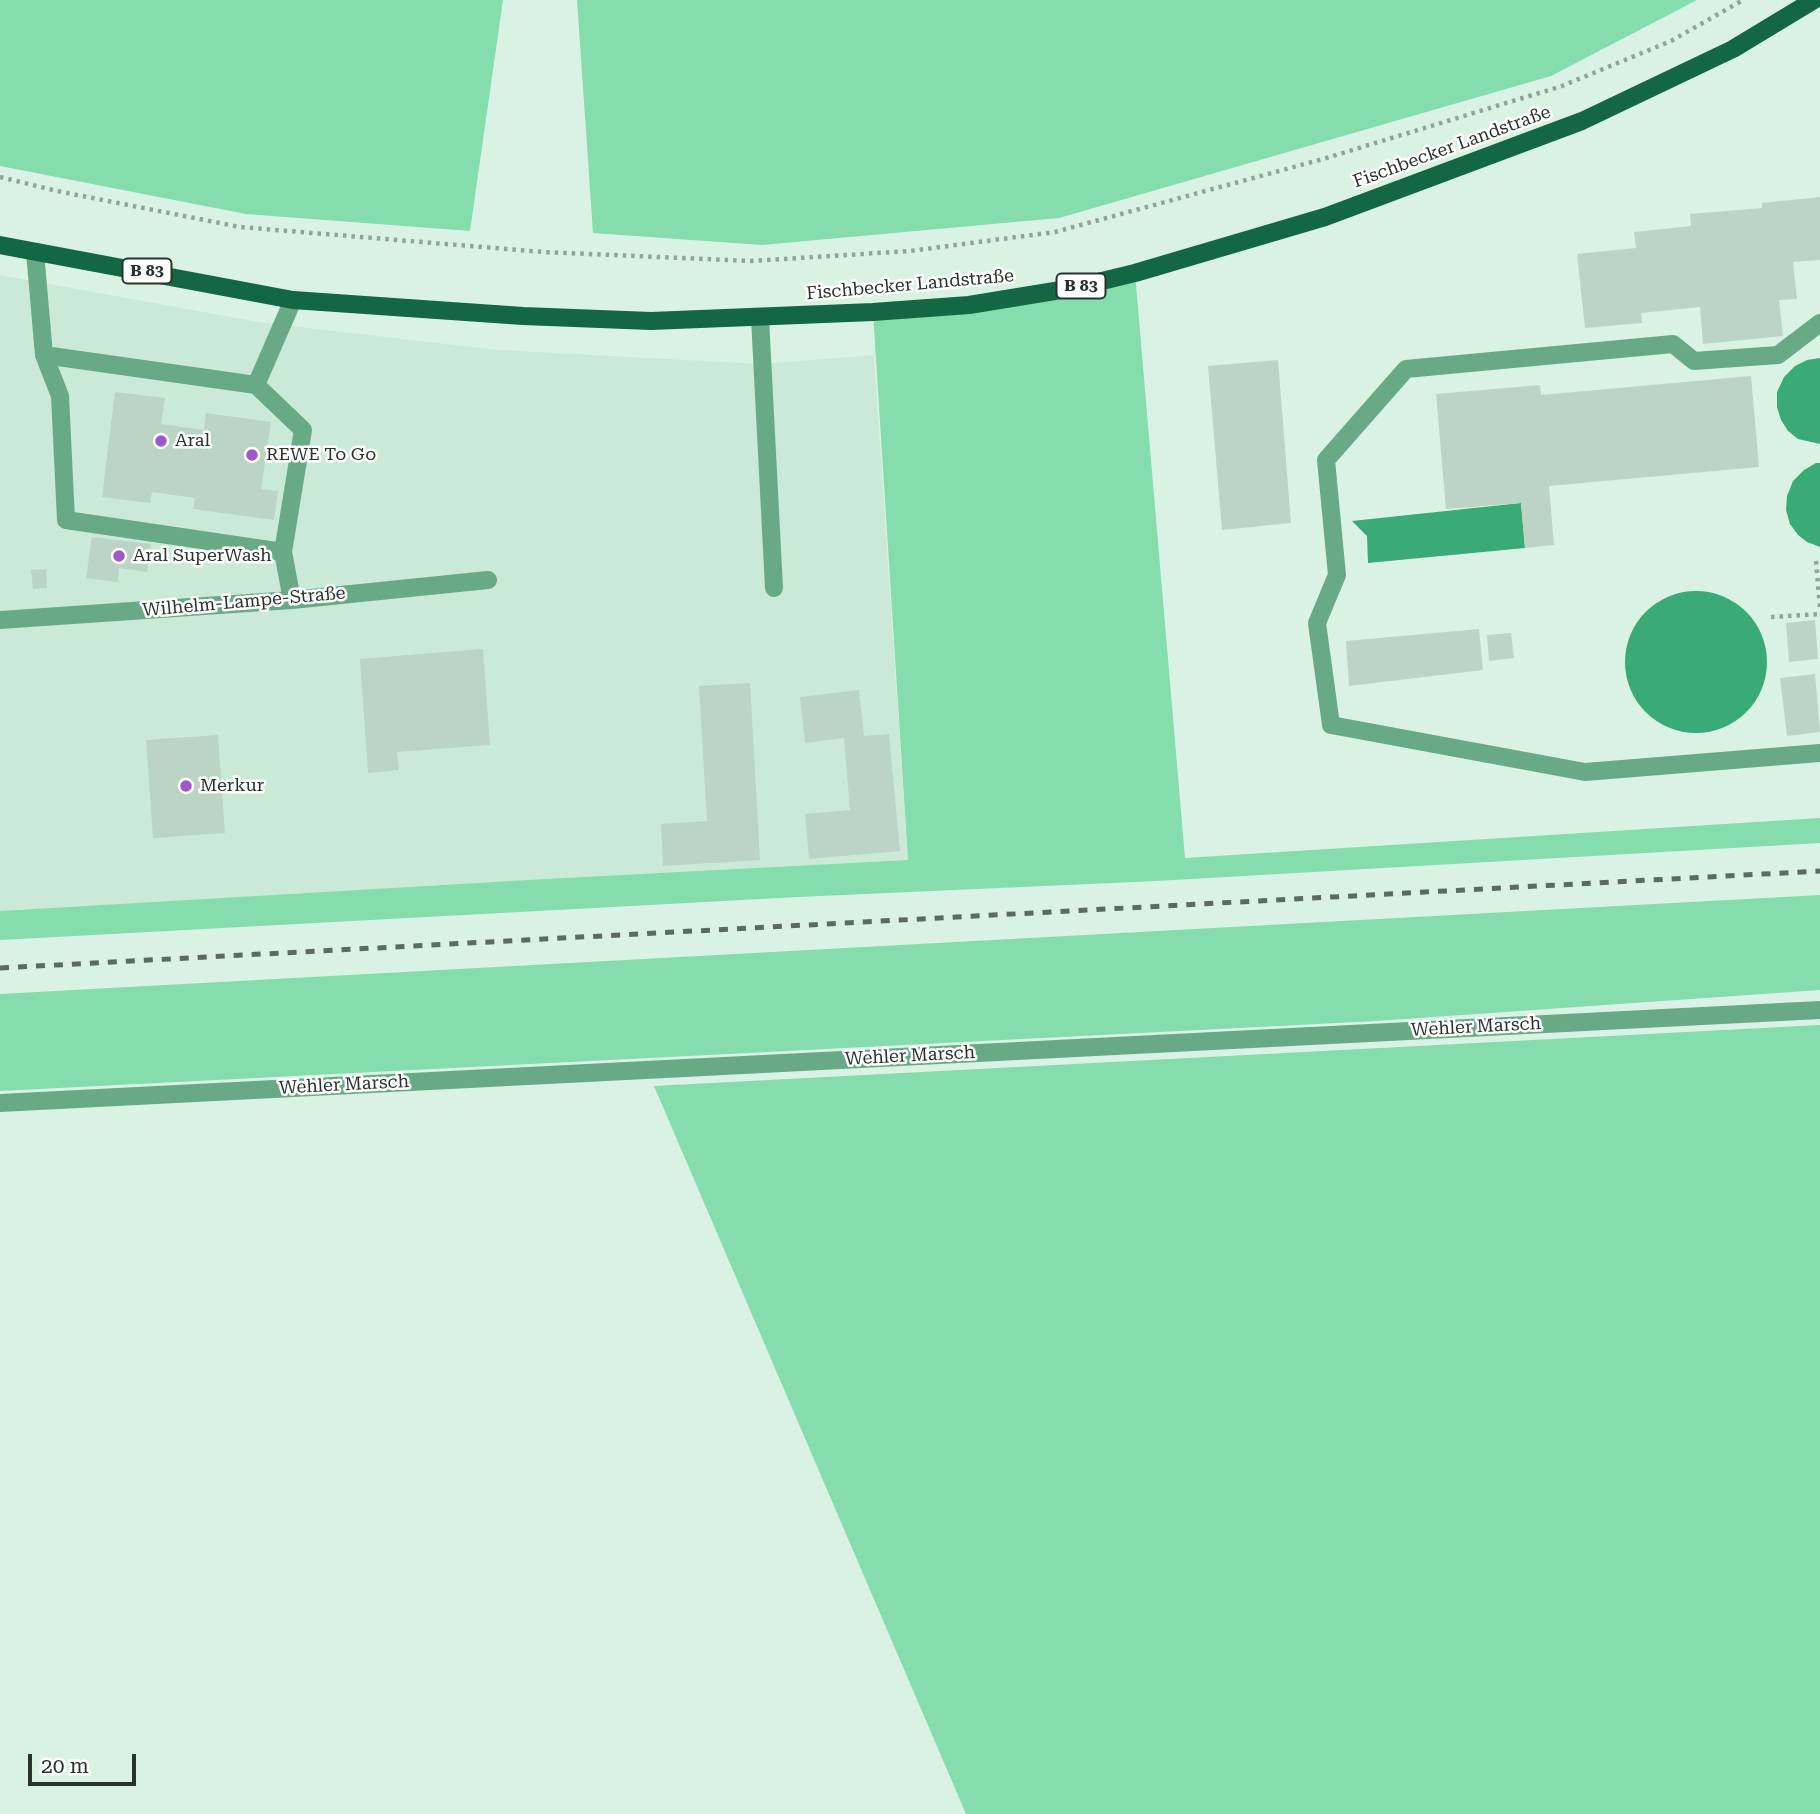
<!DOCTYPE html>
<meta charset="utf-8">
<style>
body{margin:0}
#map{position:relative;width:1820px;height:1814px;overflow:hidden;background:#daf2e4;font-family:"Roboto Serif",serif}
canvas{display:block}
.scale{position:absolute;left:28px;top:1754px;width:108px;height:32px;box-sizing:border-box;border:4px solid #29332d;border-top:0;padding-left:9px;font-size:21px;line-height:24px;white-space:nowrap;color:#29332d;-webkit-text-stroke:5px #fff;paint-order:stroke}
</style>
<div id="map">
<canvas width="1820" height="1814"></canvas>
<div class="scale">20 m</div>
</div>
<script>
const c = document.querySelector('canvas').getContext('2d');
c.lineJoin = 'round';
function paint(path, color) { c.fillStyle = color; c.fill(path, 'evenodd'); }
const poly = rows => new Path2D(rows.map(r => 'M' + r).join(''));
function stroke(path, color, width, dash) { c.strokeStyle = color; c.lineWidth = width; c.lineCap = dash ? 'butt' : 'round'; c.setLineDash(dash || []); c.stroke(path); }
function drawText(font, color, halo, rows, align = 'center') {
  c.font = font + ' "Roboto Serif",serif'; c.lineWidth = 5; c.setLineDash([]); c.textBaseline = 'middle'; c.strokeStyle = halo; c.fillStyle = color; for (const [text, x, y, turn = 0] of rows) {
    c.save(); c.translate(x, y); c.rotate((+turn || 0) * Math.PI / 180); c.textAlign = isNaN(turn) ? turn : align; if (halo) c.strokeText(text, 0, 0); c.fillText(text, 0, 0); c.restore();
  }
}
paint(poly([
 [0,275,264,323,499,350,761,364,874,355,908,860,545,879,0,911]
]), '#caead7');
paint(poly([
 [0,0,503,0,470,231,246,214,0,166],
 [577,0,1697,0,1551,76,1059,218,762,245,593,233],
 [1135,273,1185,858,1820,818,1820,843,1156,881,798,897,0,940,0,911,545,879,908,860,873,312],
 [1820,895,1820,990,1376,1021,0,1091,0,994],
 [1820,1025,1820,1814,966,1814,654,1086]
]), '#85dcad');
paint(poly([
 [1820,358,1820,444,1798,439,1788,431,1781,420,1777,407,1777,392,1784,377,1795,366,1807,360],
 [1816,463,1820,463,1820,547,1807,542,1798,535,1790,524,1786,510,1787,496,1793,481,1804,470],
 [1521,503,1525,548,1368,563,1367,536,1352,521],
 '1625 662a71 71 0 1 1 142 0a71 71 0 1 1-142 0Z'
]), '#3aab76');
paint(poly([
 [1820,197,1820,260,1793,262,1797,299,1779,300,1783,336,1703,344,1700,307,1641,313,1642,323,1585,328,1577,254,1636,248,1634,232,1691,226,1690,214,1762,208,1762,203],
 [1278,360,1291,523,1222,530,1208,366],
 [1751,376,1759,467,1549,486,1554,545,1525,548,1521,503,1446,509,1436,394,1540,385,1541,395],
 [115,392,165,398,161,424,204,430,206,413,271,422,261,489,278,491,274,520,193,509,195,498,152,492,150,503,102,497],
 [92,537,151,544,147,572,119,568,118,582,86,578],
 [46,569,47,588,33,589,31,570],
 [1815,620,1818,659,1789,662,1786,623],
 [1479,629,1483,670,1349,686,1346,641],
 [1511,633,1514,658,1489,661,1487,635],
 [483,649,490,745,397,752,399,770,368,773,360,659],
 [1815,674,1820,732,1787,736,1780,678],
 [750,683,760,860,663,866,661,824,707,821,699,686],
 [859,690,864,736,889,734,900,851,809,859,805,814,850,810,844,738,805,743,800,697],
 [218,735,225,833,153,838,146,740]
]), '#bcd4c5');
stroke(poly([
 [0,177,57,191,240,227,543,252,751,261,910,251,1055,232,1323,159,1562,86,1671,41,1743,0],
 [1816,561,1820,608],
 [1771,617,1820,614]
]), '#91a499', 4.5, [3.5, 5]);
stroke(poly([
 [35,252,44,355,256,385,293,300],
 [760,318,774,588],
 [1820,323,1778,355,1694,361,1673,344,1406,369,1326,460,1337,575,1317,623,1331,725,1585,772,1820,753],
 [44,355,60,396,66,520,283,552,303,430,256,385],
 [283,552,292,600],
 [0,620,292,600,488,580],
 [0,1103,1820,1010]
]), '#69aa86', 18);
stroke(poly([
 [0,245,293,300,523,316,651,321,873,312,969,305,1073,288,1135,273,1325,217,1582,121,1733,49,1814,0]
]), '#136743', 18);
stroke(poly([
 [0,968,1820,871]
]), '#5c6a61', 5, [9, 9]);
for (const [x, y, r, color] of [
 [161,441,7,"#9d58cc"],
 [252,455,7,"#9d58cc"],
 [119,556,7,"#9d58cc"],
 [186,786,7,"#9d58cc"]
]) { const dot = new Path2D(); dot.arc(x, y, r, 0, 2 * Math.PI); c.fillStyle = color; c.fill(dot); stroke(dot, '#fff', 2.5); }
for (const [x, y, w] of [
 [147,271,49],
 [1081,286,49]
]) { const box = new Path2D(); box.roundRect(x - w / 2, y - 12.5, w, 25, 5); c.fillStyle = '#fff'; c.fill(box); stroke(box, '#29332d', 2); }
drawText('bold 16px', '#29332d', null, [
 ["B 83",147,271],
 ["B 83",1081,286]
]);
drawText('18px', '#29332d', '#fff', [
 ["Fischbecker Landstraße",1452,147,-20],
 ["Fischbecker Landstraße",910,285,-5],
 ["Wilhelm-Lampe-Straße",244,602,-5],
 ["Wehler Marsch",1476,1027,-3],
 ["Wehler Marsch",910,1056,-3],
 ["Wehler Marsch",344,1085,-3]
]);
drawText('18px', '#29332d', '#fff', [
 ["Aral",175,441],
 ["REWE To Go",266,455],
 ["Aral SuperWash",133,556],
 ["Merkur",200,786]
], 'left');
</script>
